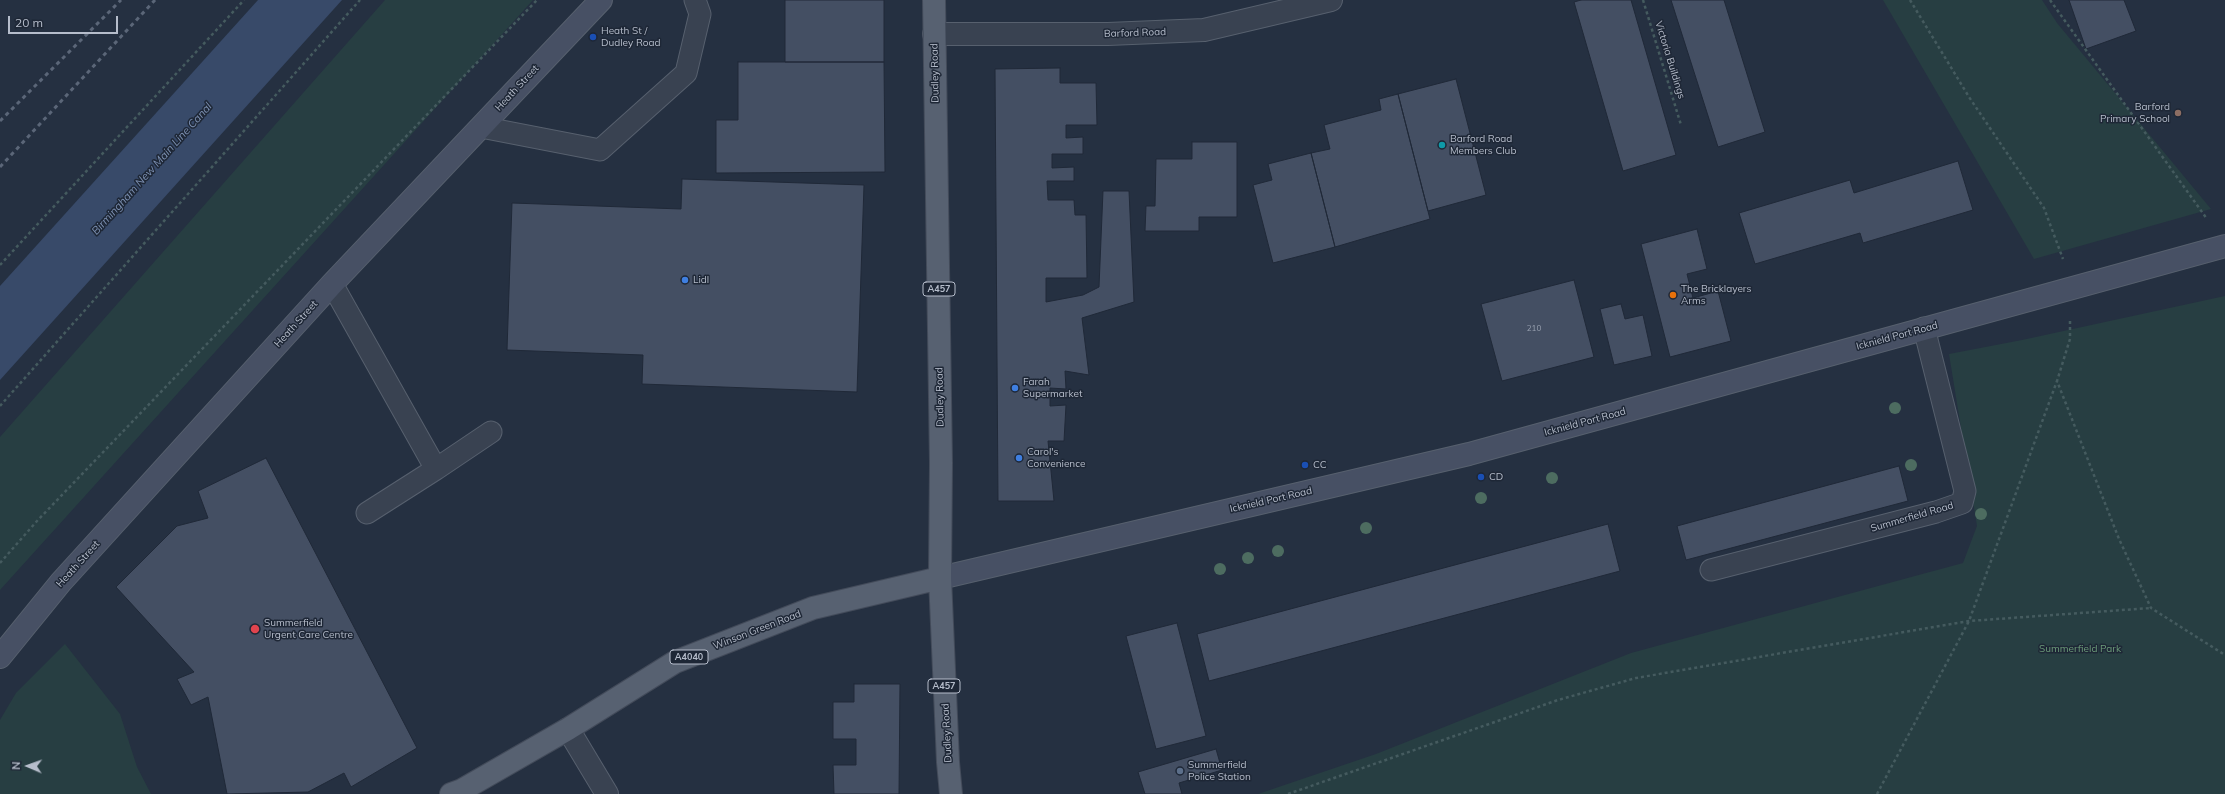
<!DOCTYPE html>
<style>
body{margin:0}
#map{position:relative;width:2225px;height:794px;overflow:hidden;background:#253041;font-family:Mulish,sans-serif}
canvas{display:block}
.north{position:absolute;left:8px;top:746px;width:40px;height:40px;-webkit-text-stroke:3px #1e2736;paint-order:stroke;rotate:272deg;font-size:11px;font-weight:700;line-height:16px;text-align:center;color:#b6bdcb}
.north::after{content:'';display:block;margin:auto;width:14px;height:18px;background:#b6bdcb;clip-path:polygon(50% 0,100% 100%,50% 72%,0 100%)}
.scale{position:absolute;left:8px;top:16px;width:110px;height:18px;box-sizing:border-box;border:2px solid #b6bdcb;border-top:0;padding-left:5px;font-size:12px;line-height:14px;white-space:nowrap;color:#b6bdcb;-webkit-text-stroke:3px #1e2736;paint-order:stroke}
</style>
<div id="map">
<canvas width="2225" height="794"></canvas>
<div class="north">N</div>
<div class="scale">20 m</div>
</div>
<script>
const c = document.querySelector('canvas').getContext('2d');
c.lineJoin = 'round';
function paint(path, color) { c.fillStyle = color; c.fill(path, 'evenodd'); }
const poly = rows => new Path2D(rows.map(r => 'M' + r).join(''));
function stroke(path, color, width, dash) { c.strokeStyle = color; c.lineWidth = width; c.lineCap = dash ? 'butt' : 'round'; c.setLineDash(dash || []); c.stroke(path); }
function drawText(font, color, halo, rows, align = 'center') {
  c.font = font + ' Mulish,sans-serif'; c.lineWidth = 3; c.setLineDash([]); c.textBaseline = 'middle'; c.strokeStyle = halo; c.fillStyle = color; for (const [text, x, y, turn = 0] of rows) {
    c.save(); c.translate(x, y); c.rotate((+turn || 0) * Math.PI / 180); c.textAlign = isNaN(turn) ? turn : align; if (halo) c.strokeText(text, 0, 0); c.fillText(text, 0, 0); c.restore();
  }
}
paint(poly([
 [385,0,533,0,0,590,0,437],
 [1883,0,2042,0,2057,23,2211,209,2034,259],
 [2225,296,2225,794,1258,794,1376,754,1631,653,1963,563,1977,526,1949,354,2022,340],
 [65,644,120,714,137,767,151,794,0,794,0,720,16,693]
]), '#273e42');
paint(poly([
 [258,0,342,0,0,380,0,286]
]), '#384a69');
const building = poly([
 [785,0,884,0,884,62,785,62,785,0],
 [1581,0,1631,0,1676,155,1623,171,1574,2,1581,0],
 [1671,0,1724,0,1765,132,1718,147,1671,0],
 [2069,0,2124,0,2136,31,2086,49,2069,0],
 [738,62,884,62,885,172,716,173,716,120,738,120,738,62],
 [1060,68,1060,83,1096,83,1097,125,1066,125,1066,138,1083,137,1083,154,1052,154,1052,168,1074,167,1074,181,1047,181,1048,200,1074,200,1075,215,1086,215,1087,278,1046,278,1046,302,1083,295,1099,287,1103,191,1129,191,1134,302,1082,318,1089,375,1065,371,1066,389,1050,388,1050,406,1066,405,1064,441,1048,441,1054,501,998,501,995,69,1060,68],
 [1456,79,1486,195,1428,211,1398,94,1456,79],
 [1398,94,1430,219,1335,247,1311,153,1330,149,1324,125,1381,110,1379,99,1398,94],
 [1192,142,1237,142,1237,217,1199,217,1199,231,1145,231,1146,206,1155,206,1156,159,1192,159,1192,142],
 [1311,153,1335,247,1273,263,1253,185,1272,180,1268,164,1311,153],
 [1958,161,1973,210,1863,243,1860,233,1755,264,1739,213,1850,180,1854,193,1958,161],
 [682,179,864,185,857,392,642,384,643,355,507,350,512,203,681,209,682,179],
 [1697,229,1707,269,1687,274,1693,298,1718,291,1731,341,1670,357,1641,244,1697,229],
 [1574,280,1594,357,1502,381,1481,304,1574,280],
 [1621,304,1625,319,1643,315,1652,356,1614,365,1600,309,1621,304],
 [266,458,417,748,351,787,344,773,308,792,227,794,208,697,191,705,177,679,194,672,116,587,177,526,208,518,198,491,266,458],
 [1899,466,1908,501,1686,560,1677,526,1899,466],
 [1608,524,1620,571,1209,681,1197,634,1608,524],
 [1177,623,1206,736,1156,749,1126,636,1177,623],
 [854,684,900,684,899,794,834,794,833,765,856,765,856,739,833,739,833,702,854,702,854,684],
 [1216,749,1222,770,1179,783,1182,794,1145,794,1138,772,1216,749]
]);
paint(building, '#444f63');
stroke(building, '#202938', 1);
const service = poly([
 [481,127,600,150,686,73,700,14,695,0],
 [332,284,436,469],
 [367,513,436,469,491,432],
 [1711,570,1936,512,1962,503,1965,491,1924,328]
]);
const minor = poly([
 [934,34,1108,34,1204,30,1331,0],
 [568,729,607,794]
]);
const secondary = poly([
 [940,578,1469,454,2225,246],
 [0,657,61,582,332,284,601,0]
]);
const primary = poly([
 [934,0,941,463,940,578,948,762,951,794],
 [451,794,462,790,568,729,675,662,813,608,940,578]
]);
stroke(service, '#57606e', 23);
stroke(minor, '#57606e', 24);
stroke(secondary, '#57606e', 24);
stroke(primary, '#434b5a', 24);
stroke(poly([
 [1643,0,1681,125],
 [1910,0,1969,97,2044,208,2063,259],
 [2050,0,2207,219],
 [0,265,244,0],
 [2070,321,2070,339,2057,381,2119,539,2151,608,2225,655],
 [0,406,360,0],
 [0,563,37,521,537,0],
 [1288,794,1558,700,1636,678,1969,621,2151,608],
 [1877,794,1969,621,2057,381]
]), '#455b5f', 2.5, [3, 3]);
stroke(service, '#394251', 21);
stroke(minor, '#394251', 22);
stroke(secondary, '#475064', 22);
stroke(primary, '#576171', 22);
stroke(poly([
 [0,121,121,0],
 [0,167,155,0]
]), '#5b6678', 3, [4, 4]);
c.fillStyle = '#4d6c60';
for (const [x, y] of [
 [1895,408],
 [1911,465],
 [1552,478],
 [1481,498],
 [1981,514],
 [1366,528],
 [1278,551],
 [1248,558],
 [1220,569]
]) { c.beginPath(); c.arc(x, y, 6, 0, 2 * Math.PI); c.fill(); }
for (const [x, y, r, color] of [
 [593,37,4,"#1a4fb4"],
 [2178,113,4,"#8d6e63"],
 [1442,145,4,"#0f9aa8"],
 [685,280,4,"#3f7fe0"],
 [1673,295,4,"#e8710a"],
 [1015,388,4,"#3f7fe0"],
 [1019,458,4,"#3f7fe0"],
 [1305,465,4,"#1a4fb4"],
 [1481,477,4,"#1a4fb4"],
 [255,629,5,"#e0444e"],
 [1180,771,4,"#5c6f8a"]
]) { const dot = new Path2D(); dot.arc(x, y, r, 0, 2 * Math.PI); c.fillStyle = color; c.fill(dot); stroke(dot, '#1e2736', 1.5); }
drawText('8px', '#9aa2b1', null, [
 ["210",1534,329]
]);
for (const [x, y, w] of [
 [939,289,32],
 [689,657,38],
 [944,686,32]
]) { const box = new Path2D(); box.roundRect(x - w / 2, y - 7, w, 14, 3); c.fillStyle = '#1e2736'; c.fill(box); stroke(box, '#b6bdcb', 1); }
drawText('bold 9px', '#b6bdcb', null, [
 ["A457",939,289],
 ["A4040",689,657],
 ["A457",944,686]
]);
drawText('10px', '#b6bdcb', '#1e2736', [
 ["Heath St /",601,31],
 ["Dudley Road",601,43],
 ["Barford",2170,107,"right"],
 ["Primary School",2170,119,"right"],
 ["Barford Road",1450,139],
 ["Members Club",1450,151],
 ["Lidl",693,280],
 ["The Bricklayers",1681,289],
 ["Arms",1681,301],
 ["Farah",1023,382],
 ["Supermarket",1023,394],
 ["Carol's",1027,452],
 ["Convenience",1027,464],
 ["CC",1313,465],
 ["CD",1489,477],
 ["Summerfield",264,623],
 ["Urgent Care Centre",264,635],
 ["Summerfield",1188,765],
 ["Police Station",1188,777]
], 'left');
drawText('10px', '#b6bdcb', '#1e2736', [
 ["Barford Road",1135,33,-2],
 ["Victoria Buildings",1670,60,73],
 ["Dudley Road",935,73,-91],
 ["Heath Street",517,88,-47],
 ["Heath Street",296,324,-48],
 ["Icknield Port Road",1897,336,-15],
 ["Dudley Road",940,397,-91],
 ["Icknield Port Road",1585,422,-15],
 ["Icknield Port Road",1271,500,-13],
 ["Summerfield Road",1912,517,-16],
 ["Heath Street",78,564,-48],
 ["Winson Green Road",757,630,-21],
 ["Dudley Road",947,733,-93]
]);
drawText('10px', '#6d9d7a', '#1e2736', [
 ["Summerfield Park",2080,649]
]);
drawText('italic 11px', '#7d91b3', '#1e2736', [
 ["Birmingham New Main Line Canal",152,169,-48]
]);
</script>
